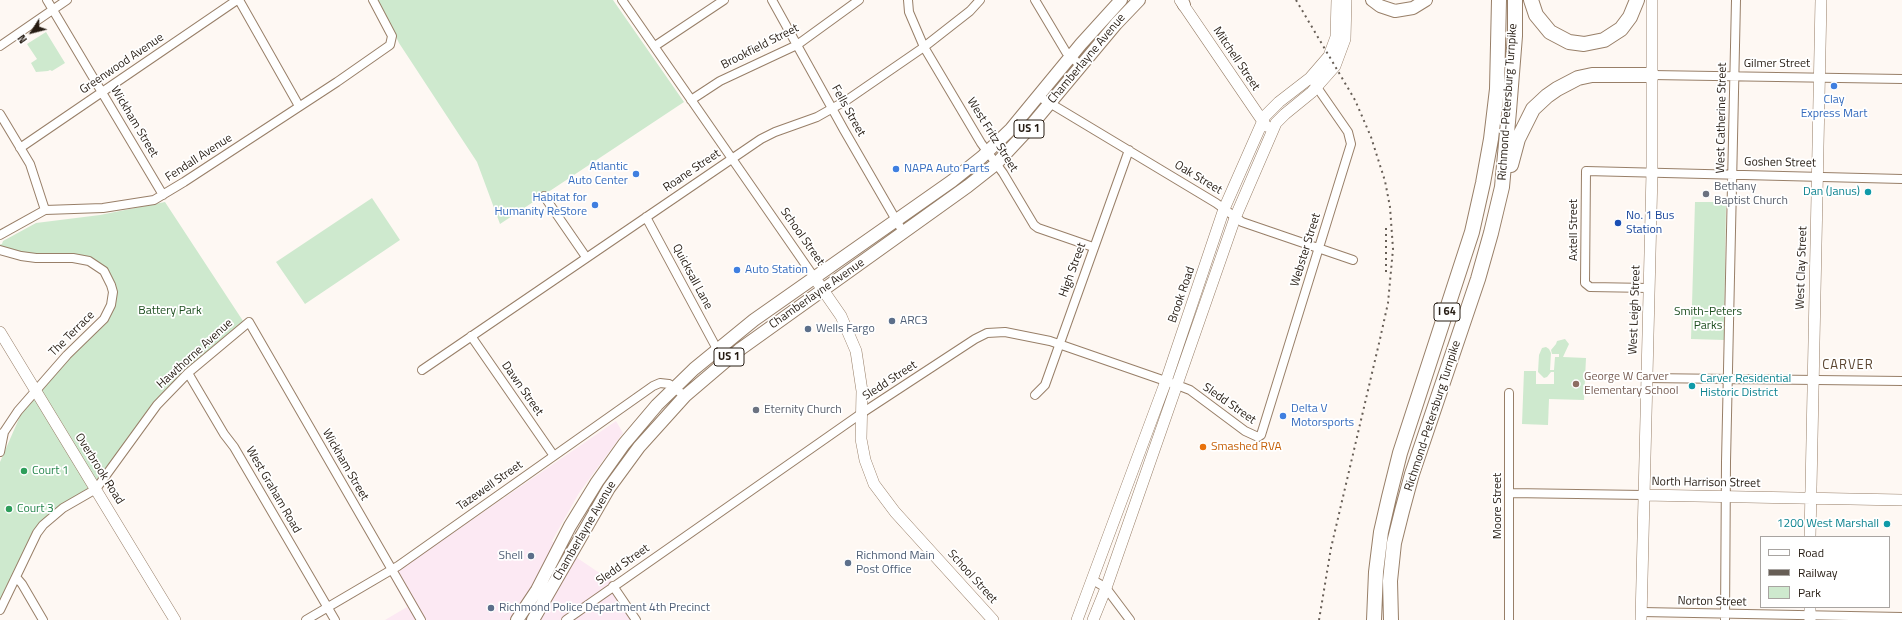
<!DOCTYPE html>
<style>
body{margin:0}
#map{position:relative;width:1902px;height:620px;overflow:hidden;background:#fef8f3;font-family:"Titillium Web",sans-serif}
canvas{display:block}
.legend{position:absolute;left:1760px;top:536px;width:130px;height:72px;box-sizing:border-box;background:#fff;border:1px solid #a8a4a1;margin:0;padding:5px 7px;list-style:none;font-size:12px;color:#261c13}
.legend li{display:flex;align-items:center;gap:8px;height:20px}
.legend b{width:20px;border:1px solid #a8a4a1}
.north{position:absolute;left:12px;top:12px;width:40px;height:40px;-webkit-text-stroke:3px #fff;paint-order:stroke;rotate:234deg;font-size:11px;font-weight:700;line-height:16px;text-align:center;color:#261c13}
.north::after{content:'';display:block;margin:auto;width:14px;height:18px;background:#261c13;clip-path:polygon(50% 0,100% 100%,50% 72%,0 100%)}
</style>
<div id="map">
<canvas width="1902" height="620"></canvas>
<ul class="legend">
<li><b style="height:5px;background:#fff"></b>Road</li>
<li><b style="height:5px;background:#675e56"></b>Railway</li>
<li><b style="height:11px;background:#cee9ce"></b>Park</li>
</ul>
<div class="north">N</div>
</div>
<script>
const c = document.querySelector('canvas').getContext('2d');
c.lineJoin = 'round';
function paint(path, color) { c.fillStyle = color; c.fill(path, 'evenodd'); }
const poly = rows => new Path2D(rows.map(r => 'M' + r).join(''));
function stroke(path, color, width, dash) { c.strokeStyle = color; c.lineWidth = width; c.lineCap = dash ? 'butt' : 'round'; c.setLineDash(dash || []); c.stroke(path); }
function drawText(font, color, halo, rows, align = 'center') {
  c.font = font + ' "Titillium Web",sans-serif'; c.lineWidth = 3.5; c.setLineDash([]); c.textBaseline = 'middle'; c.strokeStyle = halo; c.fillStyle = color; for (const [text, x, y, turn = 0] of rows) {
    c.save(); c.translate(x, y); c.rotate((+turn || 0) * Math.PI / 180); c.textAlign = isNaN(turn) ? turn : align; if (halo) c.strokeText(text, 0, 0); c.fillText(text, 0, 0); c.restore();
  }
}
paint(poly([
 [616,421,623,433,579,493,552,541,610,580,638,620,385,620,407,607,390,576]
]), '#fce9f3');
paint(poly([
 [378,0,613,0,684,102,500,224,477,162,399,43],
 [46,32,65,63,52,71,50,70,48,71,36,72,31,63,37,59,27,44],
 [372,198,400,240,305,304,276,262],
 [165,202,243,321,184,371,99,477,85,491,48,515,41,523,0,602,0,462,21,414,114,305,106,270,99,263,90,258,47,256,21,253,1,246,0,244,2,244,3,241,36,223,100,215],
 [1695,202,1726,202,1724,340,1691,339],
 [1565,339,1569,344,1563,357,1586,358,1584,400,1549,399,1548,425,1522,424,1524,371,1536,371,1536,384,1554,384,1554,372,1551,372,1547,377,1544,378,1538,372,1539,355,1542,348,1546,347,1549,349,1551,353,1550,370,1554,370,1555,357,1559,357,1559,354,1552,354,1551,350,1556,344,1557,341]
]), '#cee9ce');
const street = poly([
 [47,0,163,195],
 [239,0,299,106],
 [622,0,814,277],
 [772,0,844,130,903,232],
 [908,0,909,12,924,47,981,143,1003,173,1034,225,1038,228,1093,247],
 [1035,0,1066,52,1081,66],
 [0,46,67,0],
 [655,46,724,0],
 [1652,75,1902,79],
 [1038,96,1216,203,1242,222,1353,260],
 [691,100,720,81,797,45,859,0],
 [0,114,30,164,45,210],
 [20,148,237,0],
 [544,196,586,257],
 [646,217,717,349],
 [0,235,45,210,103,208,154,200,184,182,337,82,390,45,392,36,373,0],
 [0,250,21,256,36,258,73,258,89,261,104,271,111,285,113,292,111,305,104,319,67,355,18,411,4,432,0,435],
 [1649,288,1590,287,1585,283,1586,171,1902,179],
 [471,336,554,456],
 [422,370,761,139,775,132,817,117,847,100,924,47,970,11,980,0],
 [188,373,224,434,234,447,335,620],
 [1646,378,1902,381],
 [1035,395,1045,385,1129,150],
 [0,452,4,432],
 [1511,493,1643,495],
 [16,577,22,584,43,620],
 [1093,580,1106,588,1130,620],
 [613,586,636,620],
 [0,610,37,533,43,525,63,508,96,489,157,405,188,373,249,322,421,620],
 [1642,612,1902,617],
 [306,620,398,566,653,386,660,383,669,384,685,396],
 [566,620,862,413,975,339,987,333,1005,332,1050,341,1177,385,1190,390,1245,431,1258,437,1261,435,1351,144,1348,132,1314,83],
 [1509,620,1509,393],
 [1725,620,1726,462,1736,0]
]);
const secondary = poly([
 [1180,0,1266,126],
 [814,277,841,316,856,351,862,391,861,439,865,460,874,484,895,512,993,620],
 [0,332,175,620],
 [1643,495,1902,500],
 [1810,537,1821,0],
 [1077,620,1166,381,1224,209,1265,116,1279,102,1310,78,1329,56,1336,37,1337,0],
 [1093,620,1106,588,1235,218,1276,123,1285,114,1312,92,1335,66,1345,39,1346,0],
 [1641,620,1652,172,1652,0],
 [1810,620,1810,607]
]);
const primary = poly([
 [1182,0,1184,5],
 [1372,0,1380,6,1395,11,1413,8,1426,0],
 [517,620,537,590,570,526,597,482,624,444,657,405,694,369,754,320,952,181,982,157,1011,129,1081,44,1121,0],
 [533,620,609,488,639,447,685,396,739,350,968,186,996,164,1024,134,1116,24,1139,0]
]);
const highway = poly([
 [1531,0,1536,15,1550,32,1569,42,1584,44,1604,40,1621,29,1630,17,1637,0],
 [1511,165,1518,139,1533,109,1547,96,1557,89,1578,78,1592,75,1652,75],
 [1374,620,1376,572,1381,532,1389,497,1400,453,1472,232,1483,183,1491,139,1497,89,1499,0],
 [1391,620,1390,581,1394,543,1402,511,1412,474,1478,279,1491,233,1502,187,1509,111,1515,36,1515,0]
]);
stroke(street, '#987f68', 10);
stroke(secondary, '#987f68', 12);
stroke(primary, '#987f68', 14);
stroke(highway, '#987f68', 16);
stroke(street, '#fff', 8);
stroke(secondary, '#fff', 11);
stroke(primary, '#fff', 12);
stroke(highway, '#fff', 14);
stroke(poly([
 [1296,0,1355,100,1371,137,1385,181,1390,207,1393,249,1388,303,1380,339,1331,548,1319,620],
 [1386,272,1386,228]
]), '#675e56', 2, [2, 4]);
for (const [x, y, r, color] of [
 [1834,86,4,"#3f7fe0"],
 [896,169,4,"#3f7fe0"],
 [636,174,4,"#3f7fe0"],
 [1868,192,4,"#0f9aa8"],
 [1706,194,4,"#6b7280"],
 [595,205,4,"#3f7fe0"],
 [1618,223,4,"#1a4fb4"],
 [737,270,4,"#3f7fe0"],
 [892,321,4,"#5c6f8a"],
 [808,329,4,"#5c6f8a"],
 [1576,384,4,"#8d6e63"],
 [1692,386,4,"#0f9aa8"],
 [756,410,4,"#6b7280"],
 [1283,416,4,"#3f7fe0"],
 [1203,447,4,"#e8710a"],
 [24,471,4,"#2e9e5b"],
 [9,509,4,"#2e9e5b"],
 [1887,524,4,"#0f9aa8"],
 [531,556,4,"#5c6f8a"],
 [848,563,4,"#5c6f8a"],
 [491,608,4,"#5c6f8a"]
]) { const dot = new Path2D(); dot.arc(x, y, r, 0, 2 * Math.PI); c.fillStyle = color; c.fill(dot); stroke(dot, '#fff', 1.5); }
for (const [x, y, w] of [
 [1029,129,30],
 [1447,312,26],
 [729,357,30]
]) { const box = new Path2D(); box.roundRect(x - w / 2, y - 9, w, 18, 3); c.fillStyle = '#fff'; c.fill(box); stroke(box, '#261c13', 1); }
drawText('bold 11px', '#261c13', null, [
 ["US 1",1029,129],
 ["I 64",1447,312],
 ["US 1",729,357]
]);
drawText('12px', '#261c13', '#fff', [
 ["Brookfield Street",760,47,-27],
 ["Chamberlayne Avenue",1087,59,-50],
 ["Mitchell Street",1236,59,56],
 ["Greenwood Avenue",122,64,-34],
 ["Gilmer Street",1777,64],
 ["Richmond-Petersburg Turnpike",1508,102,-86],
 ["Fells Street",848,111,61],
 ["West Catherine Street",1722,118,-89],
 ["Wickham Street",134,122,59],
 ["West Fritz Street",992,135,58],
 ["Fendall Avenue",199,158,-33],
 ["Goshen Street",1780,163,1],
 ["Roane Street",692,171,-34],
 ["Oak Street",1198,178,31],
 ["Axtell Street",1574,230,-90],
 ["School Street",802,237,55],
 ["Webster Street",1306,250,-73],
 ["West Clay Street",1802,268,-88],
 ["High Street",1073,270,-70],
 ["Quicksall Lane",692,277,62],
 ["Chamberlayne Avenue",817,294,-35],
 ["Brook Road",1182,295,-71],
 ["West Leigh Street",1635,310,-88],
 ["The Terrace",72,334,-45],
 ["Hawthorne Avenue",195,354,-42],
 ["Sledd Street",890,381,-33],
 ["Dawn Street",522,389,55],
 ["Sledd Street",1229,404,35],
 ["Richmond-Petersburg Turnpike",1433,416,-72],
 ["Wickham Street",345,465,60],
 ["Overbrook Road",99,469,58],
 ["North Harrison Street",1706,483,1],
 ["Tazewell Street",490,486,-35],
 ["West Graham Road",273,490,60],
 ["Moore Street",1498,506,-90],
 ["Chamberlayne Avenue",585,531,-60],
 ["Sledd Street",623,565,-35],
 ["School Street",972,577,48],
 ["Norton Street",1712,602,1]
]);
drawText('12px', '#366cbe', '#fff', [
 ["Clay",1834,100,"center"],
 ["Express Mart",1834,114,"center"],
 ["Atlantic",628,167,"right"],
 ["Auto Center",628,181,"right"],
 ["NAPA Auto Parts",904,169],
 ["Habitat for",587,198,"right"],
 ["Humanity ReStore",587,212,"right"],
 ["Auto Station",745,270],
 ["Delta V",1291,409],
 ["Motorsports",1291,423]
], 'left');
drawText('12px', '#5b616d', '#fff', [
 ["Bethany",1714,187],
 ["Baptist Church",1714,201],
 ["Eternity Church",764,410]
], 'left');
drawText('12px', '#0d838f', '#fff', [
 ["Dan (Janus)",1860,192],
 ["Carver Residential",1700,379,"left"],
 ["Historic District",1700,393,"left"],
 ["1200 West Marshall",1879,524]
], 'right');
drawText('12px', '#164399', '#fff', [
 ["No. 1 Bus",1626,216],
 ["Station",1626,230]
], 'left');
drawText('12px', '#1e4f20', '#fff', [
 ["Battery Park",170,311],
 ["Smith-Peters",1708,312],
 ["Parks",1708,326]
]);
drawText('12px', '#4e5e75', '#fff', [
 ["ARC3",900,321],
 ["Wells Fargo",816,329],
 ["Shell",523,556,"right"],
 ["Richmond Main",856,556],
 ["Post Office",856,570],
 ["Richmond Police Department 4th Precinct",499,608]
], 'left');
drawText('12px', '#785e54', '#fff', [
 ["George W Carver",1584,377],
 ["Elementary School",1584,391]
], 'left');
drawText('12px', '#c56008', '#fff', [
 ["Smashed RVA",1211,447]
], 'left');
drawText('12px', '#27864d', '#fff', [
 ["Court 1",32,471],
 ["Court 3",17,509]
], 'left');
c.letterSpacing = '1px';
drawText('13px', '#5c4631', '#fff', [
 ["CARVER",1848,366]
]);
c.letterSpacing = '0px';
</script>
